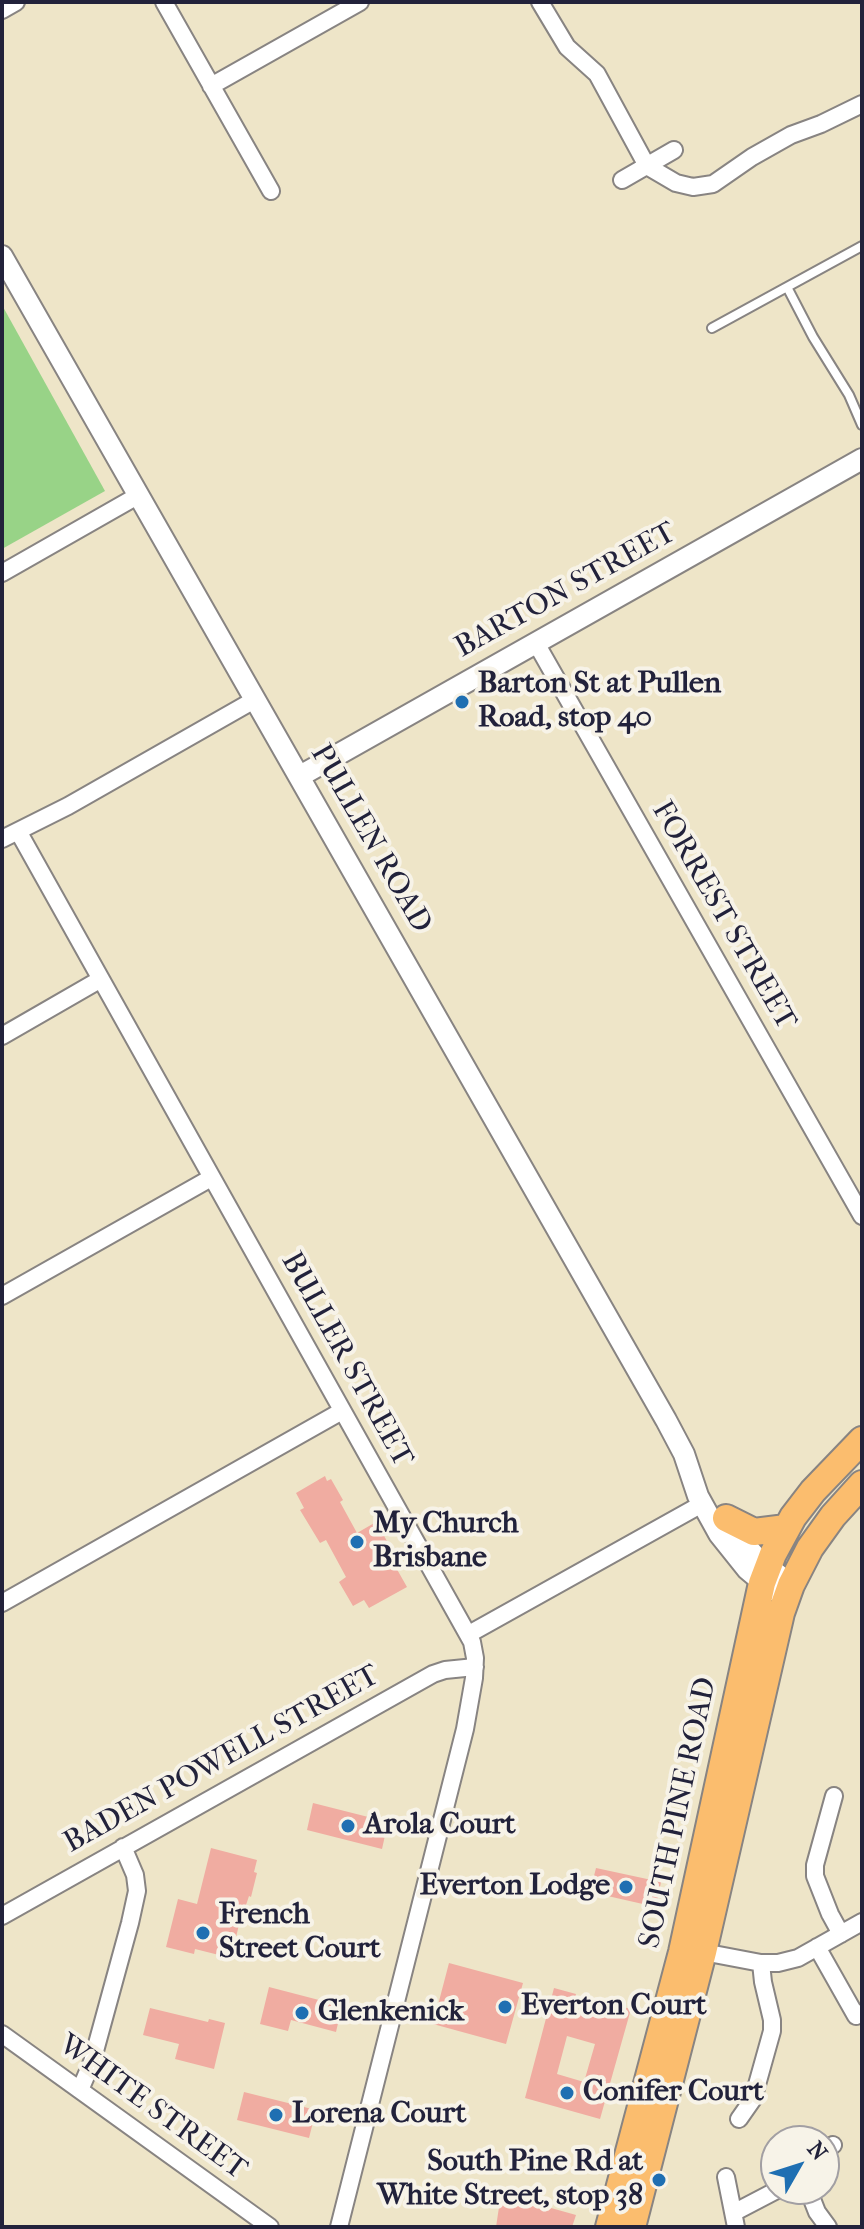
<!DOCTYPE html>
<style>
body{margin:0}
#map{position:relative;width:864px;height:2229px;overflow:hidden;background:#eee5c8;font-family:"IM FELL French Canon",serif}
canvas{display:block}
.frame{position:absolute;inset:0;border:4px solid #22223b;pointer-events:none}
.north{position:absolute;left:760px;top:2125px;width:80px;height:80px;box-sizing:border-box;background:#f7f3e8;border:2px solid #a29fa3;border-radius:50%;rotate:51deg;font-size:22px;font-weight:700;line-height:32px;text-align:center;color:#22223b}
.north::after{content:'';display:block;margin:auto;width:28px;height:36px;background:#1f6fb2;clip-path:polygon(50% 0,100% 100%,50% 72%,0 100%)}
</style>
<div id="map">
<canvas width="864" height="2229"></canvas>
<div class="frame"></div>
<div class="north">N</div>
</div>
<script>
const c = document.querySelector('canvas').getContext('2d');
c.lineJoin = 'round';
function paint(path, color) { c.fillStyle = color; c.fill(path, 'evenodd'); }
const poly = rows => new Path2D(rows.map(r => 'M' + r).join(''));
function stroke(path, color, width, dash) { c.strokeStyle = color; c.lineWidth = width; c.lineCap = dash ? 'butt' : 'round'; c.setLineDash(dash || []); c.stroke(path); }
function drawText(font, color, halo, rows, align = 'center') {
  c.font = font + ' "IM FELL French Canon",serif'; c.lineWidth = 8; c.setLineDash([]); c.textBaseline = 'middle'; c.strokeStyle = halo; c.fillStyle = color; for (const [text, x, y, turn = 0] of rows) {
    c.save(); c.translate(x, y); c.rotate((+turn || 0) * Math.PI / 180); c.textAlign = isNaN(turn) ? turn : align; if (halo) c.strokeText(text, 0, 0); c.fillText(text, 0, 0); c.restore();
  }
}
paint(poly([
 [2,305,105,491,2,549]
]), '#98d387');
paint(poly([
 [325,1476,327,1481,331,1479,343,1500,340,1502,357,1533,376,1522,391,1548,386,1550,407,1587,369,1608,364,1600,353,1606,339,1582,346,1577,326,1540,320,1543,300,1510,304,1508,296,1493],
 [313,1803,388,1822,382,1849,307,1830],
 [211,1848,257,1860,254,1872,257,1873,251,1897,249,1896,245,1908,243,1908,231,1958,195,1949,194,1954,166,1947,178,1899,197,1904],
 [596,1868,661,1882,656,1907,590,1892],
 [449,1963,523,1983,506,2044,433,2024],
 [269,1987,342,2006,336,2032,291,2020,288,2031,260,2024],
 [554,1988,576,1994,572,2009,604,2018,607,2003,631,2009,600,2119,525,2098],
 [567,2036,595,2044,584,2082,557,2074],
 [150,2008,208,2022,209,2019,225,2023,214,2069,175,2059,179,2044,143,2035],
 [244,2092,316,2110,309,2138,237,2120],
 [501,2194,526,2201,528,2197,546,2202,544,2206,576,2215,572,2227,496,2227]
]), '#f0aca1');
const service = poly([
 [787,287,813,337,849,395,862,425],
 [712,328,862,246]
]);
const minor = poly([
 [164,2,271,191],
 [540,2,567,47,597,74,647,166,676,183,693,187,713,184,752,157,791,135,821,124,862,104],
 [2,10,16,2],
 [211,86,360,2],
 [622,180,674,150],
 [2,573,139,495],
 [536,643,862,1216],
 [18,831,472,1642,475,1658,474,1678,465,1729,339,2227],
 [2,839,68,806,256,699],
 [2,1036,101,979],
 [2,1296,211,1178],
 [2,1603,342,1411],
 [469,1634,702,1504],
 [834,1796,815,1865,815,1876,830,1914,841,1934],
 [2,1916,433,1674,445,1670,475,1667],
 [817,1947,856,2016,862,2013],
 [703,1952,761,1963,778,1963,798,1958,862,1922],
 [2,2034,270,2227],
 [80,2090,92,2062,130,1923,137,1891,135,1875,123,1847],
 [739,2119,753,2099,772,2031,772,2020,763,1982,761,1963],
 [824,2150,833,2145],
 [726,2177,736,2227],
 [808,2189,817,2212,828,2227],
 [735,2212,779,2189]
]);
const tertiary = poly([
 [2,256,666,1420,684,1454,698,1496,719,1534,747,1569,772,1590],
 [300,776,862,459],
 [731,1528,755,1556,791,1585]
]);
const trunk = poly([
 [726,1518,754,1532,786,1528],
 [609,2227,682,1952,762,1583,773,1554,793,1517,813,1491,862,1440],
 [632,2227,703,1952,781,1613,791,1585,810,1548,833,1516,862,1484]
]);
stroke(service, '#888482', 12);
stroke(minor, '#888482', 20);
stroke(tertiary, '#888482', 24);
stroke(trunk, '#888482', 30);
stroke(service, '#fff', 8);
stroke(minor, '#fff', 16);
stroke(tertiary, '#fff', 20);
stroke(trunk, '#fbbd6e', 26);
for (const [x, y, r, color] of [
 [462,702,8,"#1f6fb2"],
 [357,1542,8,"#1f6fb2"],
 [348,1826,8,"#1f6fb2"],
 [626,1887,8,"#1f6fb2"],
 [203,1933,8,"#1f6fb2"],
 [505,2007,8,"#1f6fb2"],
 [302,2013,8,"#1f6fb2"],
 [567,2093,8,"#1f6fb2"],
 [276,2115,8,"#1f6fb2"],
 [659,2180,8,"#1f6fb2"]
]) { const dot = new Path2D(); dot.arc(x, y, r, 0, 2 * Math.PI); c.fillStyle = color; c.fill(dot); stroke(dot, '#f7f3e8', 3); }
drawText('30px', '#22223b', '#f7f3e8', [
 ["BARTON STREET",566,591,-29],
 ["PULLEN ROAD",370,839,60],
 ["FORREST STREET",723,916,60],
 ["BULLER STREET",346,1360,61],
 ["BADEN POWELL STREET",222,1760,-29],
 ["SOUTH PINE ROAD",679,1813,-78],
 ["WHITE STREET",152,2108,36]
]);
drawText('bold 30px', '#22223b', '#f7f3e8', [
 ["Barton St at Pullen",478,685],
 ["Road, stop 40",478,719],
 ["My Church",373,1525],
 ["Brisbane",373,1559],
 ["Arola Court",364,1826],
 ["Everton Lodge",610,1887,"right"],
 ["French",219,1916],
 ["Street Court",219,1950],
 ["Everton Court",521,2007],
 ["Glenkenick",318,2013],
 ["Conifer Court",583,2093],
 ["Lorena Court",292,2115],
 ["South Pine Rd at",643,2163,"right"],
 ["White Street, stop 38",643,2197,"right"]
], 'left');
</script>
